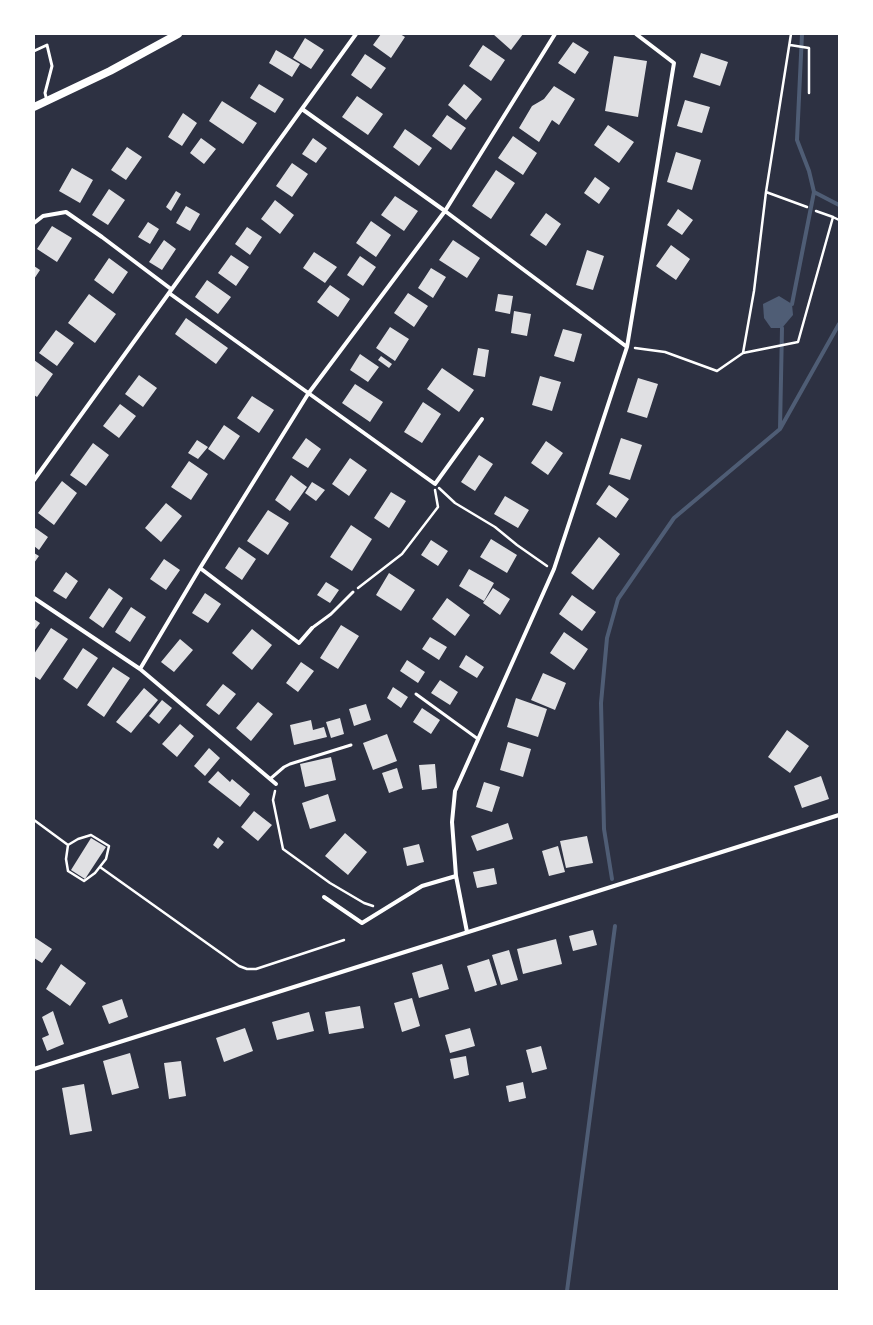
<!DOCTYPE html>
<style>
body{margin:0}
#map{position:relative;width:873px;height:1325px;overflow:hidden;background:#2d3142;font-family:"Asap Condensed",sans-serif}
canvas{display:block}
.frame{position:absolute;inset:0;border:35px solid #fff;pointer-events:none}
</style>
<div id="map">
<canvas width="873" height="1325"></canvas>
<div class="frame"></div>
</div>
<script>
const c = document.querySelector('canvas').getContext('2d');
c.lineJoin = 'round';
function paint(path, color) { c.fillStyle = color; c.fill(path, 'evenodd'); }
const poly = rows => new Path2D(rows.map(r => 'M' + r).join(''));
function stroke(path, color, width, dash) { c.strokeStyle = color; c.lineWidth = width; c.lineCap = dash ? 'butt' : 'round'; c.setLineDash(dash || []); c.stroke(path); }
paint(poly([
 [779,296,792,304,793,315,782,328,771,328,764,318,763,304]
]), '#4f5d75');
stroke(poly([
 [802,34,797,140,809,171,814,192,839,205],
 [792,304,814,192],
 [780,429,782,328],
 [612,879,604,829,601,703,607,638,618,599,674,518,780,429,839,324],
 [567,1291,615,926]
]), '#4f5d75', 4);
paint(poly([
 [381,34,400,34,405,37,391,58,373,45],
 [493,34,523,34,511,50],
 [305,38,324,50,311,69,293,58],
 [573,42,589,52,575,74,558,63],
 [483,45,505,60,491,81,469,66],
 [276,50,300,64,292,77,269,63],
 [701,53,728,62,720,86,693,77],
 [365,54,386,68,371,89,351,75],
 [614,56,647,61,638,117,605,111],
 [259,84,284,99,275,113,250,98],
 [464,84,482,99,466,120,448,105],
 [554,86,575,99,559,125,552,120,539,142,519,128,532,106,544,99],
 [357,96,383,114,368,135,342,117],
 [685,100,710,107,702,133,677,126],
 [222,101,257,123,243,144,209,121],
 [183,113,197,123,182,146,168,137],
 [447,115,466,128,451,150,432,136],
 [608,125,634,142,619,163,594,145],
 [405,129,432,148,419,166,393,147],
 [513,136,537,153,523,175,498,158],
 [201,138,216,149,204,164,190,153],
 [313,138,327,148,316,163,302,154],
 [127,147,142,157,126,180,111,170],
 [676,152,701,160,692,190,667,182],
 [292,163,308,174,292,197,276,186],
 [72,168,93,180,80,203,59,191],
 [496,170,515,183,491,219,472,206],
 [595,177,610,188,599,204,584,193],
 [109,189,125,200,108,225,92,215],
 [176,191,181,194,171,211,166,207],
 [395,196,418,211,404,231,381,215],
 [275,200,294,215,280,234,261,219],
 [186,206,200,214,190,231,176,223],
 [678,209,693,220,682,235,667,225],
 [546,213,561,224,546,246,530,235],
 [371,221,391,235,376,257,356,243],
 [148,222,159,229,150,244,138,237],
 [52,226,72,238,57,262,37,249],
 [247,227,262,237,250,255,235,244],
 [164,240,176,249,162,270,149,262],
 [453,240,480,258,467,278,439,260],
 [671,245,690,259,676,280,656,266],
 [587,250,604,256,593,290,576,285],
 [314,252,337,267,325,283,303,268],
 [231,255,249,267,236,286,218,273],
 [360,256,376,267,363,286,347,275],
 [109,258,128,272,113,294,94,280],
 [34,266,40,270,34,279],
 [431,268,446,277,433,298,418,288],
 [207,280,231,297,218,314,195,297],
 [330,285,350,299,338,317,317,302],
 [408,293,428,306,414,327,394,313],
 [89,294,116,314,95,343,68,323],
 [498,294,513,296,510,314,495,311],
 [514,311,531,314,527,336,511,333],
 [186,318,228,348,216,364,175,334],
 [390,327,409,339,395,361,376,348],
 [563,329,582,334,574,362,554,356],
 [56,330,74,343,57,366,39,353],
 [478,348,489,350,485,377,473,375],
 [360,354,379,367,368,382,350,370],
 [381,356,392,364,389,368,378,360],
 [34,360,53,374,37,397,34,395],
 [442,368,474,390,459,412,427,389],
 [139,375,157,388,143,407,125,394],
 [540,376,561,382,552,411,532,405],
 [638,378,658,384,647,418,627,412],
 [355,384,383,402,370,422,342,403],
 [252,396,274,410,259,433,237,418],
 [423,402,441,414,422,443,404,432],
 [120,404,136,416,119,438,103,426],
 [224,425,240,436,224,460,208,449],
 [306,438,321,449,308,468,292,458],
 [621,438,642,445,630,480,609,474],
 [197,440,208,447,198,459,188,453],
 [546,441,563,453,548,475,531,463],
 [93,443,109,455,86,486,70,475],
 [479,455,493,464,475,491,461,482],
 [350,458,367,470,349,496,332,484],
 [189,461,208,474,191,500,171,487],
 [291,475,307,487,290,511,275,500],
 [62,481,77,493,54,525,38,513],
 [312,482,325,490,316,501,305,493],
 [609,485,629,499,616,518,596,504],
 [391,492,406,501,389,528,374,518],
 [505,496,529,510,518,528,494,514],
 [166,503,182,516,161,542,145,528],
 [268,510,289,523,268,555,247,541],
 [351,525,372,539,352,571,330,557],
 [34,527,48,537,39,550,34,546],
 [599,537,620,554,593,590,571,573],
 [491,539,517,555,507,573,480,557],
 [431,540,448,551,438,566,421,555],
 [239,547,256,559,242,580,225,568],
 [34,553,39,556,34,563],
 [164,559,180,570,166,590,150,579],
 [469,569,494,583,484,601,459,586],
 [66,572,78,581,66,599,53,591],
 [389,573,415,590,401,611,376,595],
 [326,582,339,590,330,603,317,595],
 [109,588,123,598,103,628,89,618],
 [493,588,510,599,500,615,483,603],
 [205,593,221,604,208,623,192,613],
 [572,595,596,612,582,631,559,614],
 [447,598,470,615,455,636,432,619],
 [131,607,146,617,130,642,115,632],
 [34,619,40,623,34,631],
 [341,625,359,636,338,669,320,658],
 [51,628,68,639,40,680,34,676,34,654],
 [252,629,272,645,252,670,232,653],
 [564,632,588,649,574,670,550,653],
 [430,637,447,647,439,660,422,649],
 [180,639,193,650,174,672,161,662],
 [83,648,98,658,77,689,63,679],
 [466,655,484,667,477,678,459,667],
 [407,660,425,672,418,683,400,671],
 [301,662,314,671,298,692,286,683],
 [113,667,130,678,104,717,87,705],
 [543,673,566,683,555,710,531,700],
 [440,680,458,692,450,705,431,693],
 [223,684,236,694,219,715,206,705],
 [393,687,408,697,401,708,387,698],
 [144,688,158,700,131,733,116,722],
 [516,698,547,709,538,737,507,727],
 [162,700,172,708,159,724,149,716],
 [258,702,273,714,251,741,236,728],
 [366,704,371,720,354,726,349,709],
 [422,708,440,720,431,734,413,722],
 [340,718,344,734,331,738,326,722],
 [311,720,313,730,324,727,327,737,294,745,290,725],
 [180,724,194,736,177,757,162,744],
 [787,730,809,746,790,773,768,757],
 [387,734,397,761,373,770,363,743],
 [508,742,531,749,523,777,500,770],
 [209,748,220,758,205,776,194,766],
 [331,757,336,780,305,787,300,764],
 [435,764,437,788,422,790,419,765],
 [397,768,403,788,389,793,382,773],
 [218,771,230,782,232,779,250,794,240,807,208,782],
 [821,776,829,799,802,808,794,786],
 [484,782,500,787,492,812,476,807],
 [328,794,336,821,310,829,302,803],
 [254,811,272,825,258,841,241,827],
 [508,823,513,839,477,851,471,836],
 [345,833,367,852,348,875,325,856],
 [587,836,593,863,566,868,560,841],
 [218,837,224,842,218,849,213,845],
 [91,838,106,847,85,879,71,870],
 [419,844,424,862,407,866,403,848],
 [558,846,565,872,549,876,542,851],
 [494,868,497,884,477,888,473,872],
 [593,930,597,945,573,951,569,936],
 [34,937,52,949,42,963,34,958],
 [556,939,562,964,523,974,517,949],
 [509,950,518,980,501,985,492,955],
 [489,959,497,985,475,992,467,966],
 [61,964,86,983,70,1006,46,989],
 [442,964,449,989,419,998,412,973],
 [412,998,420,1026,402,1032,394,1003],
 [122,999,128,1017,109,1024,102,1006],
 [360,1006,364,1028,329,1034,325,1012],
 [53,1011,64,1044,47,1051,42,1038,49,1035,42,1017],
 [309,1012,314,1031,277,1040,272,1022],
 [245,1028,253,1051,224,1062,216,1038],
 [470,1028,475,1046,450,1053,445,1035],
 [541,1046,547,1069,532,1073,526,1050],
 [130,1053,139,1088,112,1095,103,1061],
 [466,1056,469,1075,454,1079,450,1059],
 [181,1061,186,1096,169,1099,164,1063],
 [523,1082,526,1098,509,1102,506,1086],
 [84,1084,92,1131,70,1135,62,1088]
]), '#e0e0e3');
stroke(poly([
 [790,45,809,48,809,93],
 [766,192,807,207],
 [833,217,839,220],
 [635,348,665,352,717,371,743,353,754,291,766,192,791,34],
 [743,353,798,342,833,217,816,211],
 [439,488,455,503,495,527,517,545,547,566],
 [358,588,402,554,438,507,435,490],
 [275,791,273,800,283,849,330,883,364,903,373,906],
 [34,820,68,845],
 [91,835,109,846,106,859,95,873,84,881,68,871,66,859,68,845,78,839,91,835],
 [100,867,239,966,247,969,256,969,344,940]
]), '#fff', 2.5);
stroke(poly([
 [34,51,47,45,52,66,45,93,47,101],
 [312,628,331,614,353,592],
 [416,694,478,739],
 [270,779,284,767,290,764,351,745]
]), '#fff', 3);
stroke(poly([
 [302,109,445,211,627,347],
 [34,223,43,216,66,212,102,237,171,289],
 [169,293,435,484,482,419],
 [34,480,356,34],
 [200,568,299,643,312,628],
 [34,598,140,669,276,784],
 [140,669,200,568,308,394,445,211,555,34],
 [324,897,362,923,422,886,456,876],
 [467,932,456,876,452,822,455,791,554,569,627,347,674,63,636,34],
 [34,1069,839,815]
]), '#fff', 4);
stroke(poly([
 [34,107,110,71,178,34]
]), '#fff', 8);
</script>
